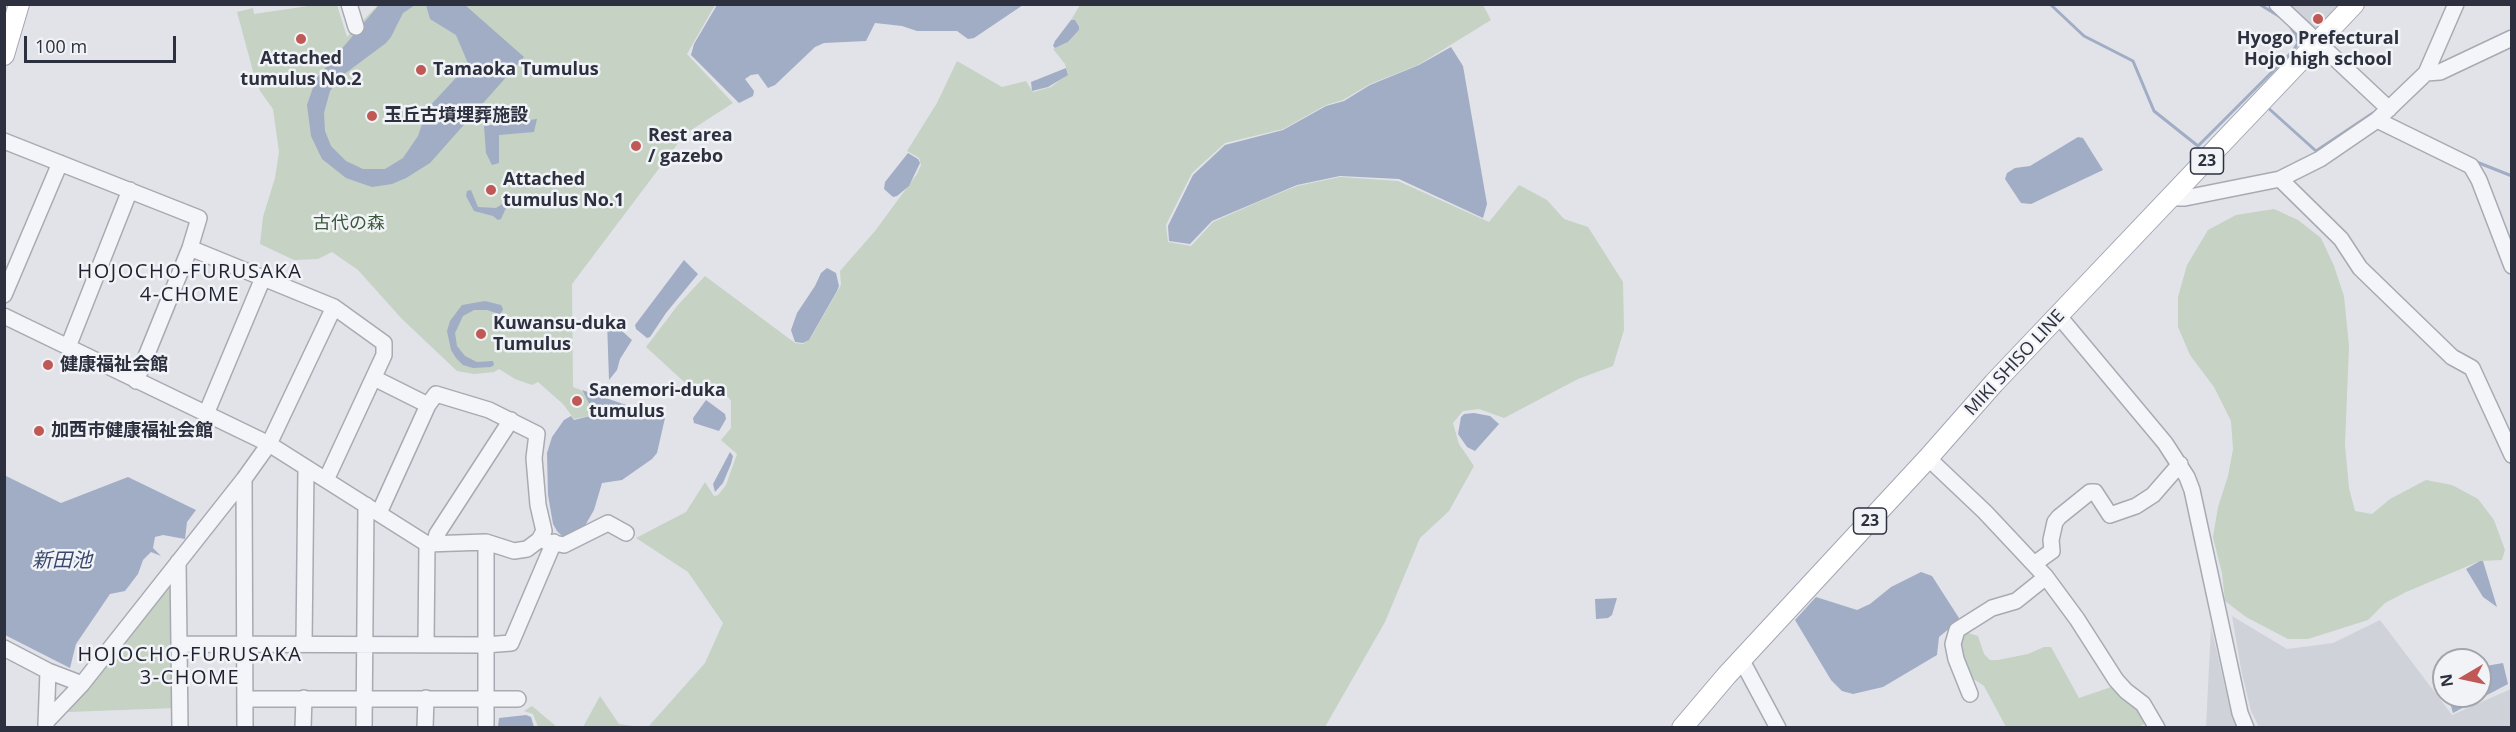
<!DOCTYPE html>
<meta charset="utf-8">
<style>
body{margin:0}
#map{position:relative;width:2516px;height:732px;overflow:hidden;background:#e2e3e9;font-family:"Open Sans",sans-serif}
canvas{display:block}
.frame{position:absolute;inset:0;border:6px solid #2c303f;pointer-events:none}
.north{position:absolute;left:2432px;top:648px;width:60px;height:60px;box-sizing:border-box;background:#f1f3f6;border:2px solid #a2a5ad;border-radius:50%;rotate:261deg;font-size:16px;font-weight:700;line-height:24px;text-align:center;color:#2c303f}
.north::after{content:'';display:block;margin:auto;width:21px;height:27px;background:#c05855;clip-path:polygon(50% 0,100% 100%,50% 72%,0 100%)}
.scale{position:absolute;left:24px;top:36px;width:152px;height:27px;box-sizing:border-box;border:3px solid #2c303f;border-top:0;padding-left:8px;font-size:18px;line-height:21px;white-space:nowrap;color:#2c303f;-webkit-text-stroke:4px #f1f3f6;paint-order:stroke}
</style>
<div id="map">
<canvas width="2516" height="732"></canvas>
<div class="frame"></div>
<div class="north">N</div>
<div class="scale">100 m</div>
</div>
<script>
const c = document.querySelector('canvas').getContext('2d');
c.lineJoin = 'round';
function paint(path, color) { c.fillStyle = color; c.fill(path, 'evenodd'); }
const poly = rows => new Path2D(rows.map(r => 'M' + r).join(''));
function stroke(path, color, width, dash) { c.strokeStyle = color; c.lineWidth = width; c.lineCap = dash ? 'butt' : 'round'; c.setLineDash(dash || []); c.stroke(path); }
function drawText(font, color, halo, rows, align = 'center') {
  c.font = font + ' "Open Sans","Noto Sans JP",sans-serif'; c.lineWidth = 5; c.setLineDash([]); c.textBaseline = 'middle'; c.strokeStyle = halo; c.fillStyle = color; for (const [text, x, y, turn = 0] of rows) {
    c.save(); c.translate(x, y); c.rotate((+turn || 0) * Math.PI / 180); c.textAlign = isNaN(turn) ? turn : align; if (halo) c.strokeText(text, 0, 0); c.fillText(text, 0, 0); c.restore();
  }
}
paint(poly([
 [2290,5,2345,5,2316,31],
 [2232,616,2287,649,2333,643,2380,620,2452,715,2511,689,2511,727,2259,727,2251,711,2241,669],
 [2211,626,2229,705,2238,727,2206,728]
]), '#d0d2da');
paint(poly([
 [315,5,337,5,347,37,378,5,715,5,687,54,733,103,685,134,572,284,573,387,581,390,591,402,590,405,597,410,594,415,574,419,563,404,538,382,532,385,515,379,499,369,494,372,474,374,457,371,401,318,358,270,332,252,318,259,294,260,260,244,263,217,275,178,279,152,273,109,260,91,254,75,237,12,253,8,254,14],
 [1080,5,1483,5,1491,20,1418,65,1370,84,1343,100,1326,105,1283,129,1225,143,1192,173,1166,225,1168,242,1191,246,1213,222,1258,202,1297,186,1340,177,1398,181,1489,222,1519,185,1547,200,1564,219,1588,227,1623,282,1624,330,1613,366,1578,379,1504,418,1479,409,1463,411,1453,423,1459,444,1474,466,1449,511,1420,538,1385,622,1325,727,648,727,705,663,723,623,688,572,636,538,686,512,705,482,714,496,718,495,726,485,737,454,721,440,731,428,731,401,728,397,720,389,712,389,708,397,693,390,646,347,678,305,705,276,795,343,803,344,810,339,841,285,840,271,875,231,917,174,921,165,919,158,907,151,937,103,957,61,1002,87,1026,81,1033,92,1051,87,1068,74,1065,64,1053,49,1068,42,1079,30,1079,25,1075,20,1071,20],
 [2274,209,2298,220,2321,238,2334,266,2344,296,2349,346,2345,445,2349,488,2355,511,2372,514,2390,499,2426,480,2452,485,2478,499,2494,520,2505,550,2502,560,2480,561,2406,592,2385,603,2368,620,2308,639,2288,639,2246,617,2225,601,2222,573,2213,537,2218,507,2228,476,2233,449,2231,421,2214,387,2190,355,2178,327,2178,297,2187,265,2208,230,2236,215],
 [169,585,177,586,176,708,68,712],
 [1965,632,1978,636,1984,654,1990,660,1998,660,2028,654,2044,647,2051,647,2079,698,2117,685,2138,704,2149,722,2136,728,2006,727,1984,686,1972,678,1965,668,1959,635],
 [600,696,619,724,641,727,583,727],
 [532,706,557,727,567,727,538,727,533,714,524,711]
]), '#c5d2c4');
paint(poly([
 [379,5,415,5,403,13,391,37,386,43,339,78,330,91,324,113,325,131,331,146,346,161,363,169,385,169,403,158,418,136,427,109,466,67,467,61,456,35,430,19,426,5,465,5,524,57,430,163,406,178,392,184,372,187,346,178,322,159,311,136,307,105,316,79],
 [717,5,717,4,1023,5,974,38,968,39,957,31,917,31,902,26,875,23,866,41,824,43,815,47,775,85,768,88,758,74,751,75,745,79,754,91,753,96,739,103,691,55,694,44],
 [1071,20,1075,20,1079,26,1079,30,1068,42,1055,48,1053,46,1055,41],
 [1451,47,1463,66,1487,204,1483,218,1399,179,1340,176,1297,185,1212,221,1190,244,1169,241,1168,226,1193,175,1225,145,1283,130,1326,106,1344,101,1370,85,1419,65],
 [1066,68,1068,75,1048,87,1032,91,1031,82],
 [537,119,534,132,499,135,499,163,492,165,486,153,484,126],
 [2078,137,2083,138,2103,170,2031,204,2021,203,2005,179,2007,173,2015,168,2030,166],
 [908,153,918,159,920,163,909,186,897,196,893,197,884,189,885,182],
 [471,190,478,207,496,208,510,199,501,219,498,220,493,216,474,211,466,196,467,191],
 [684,260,698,274,666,313,650,337,647,338,636,329,635,325],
 [827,268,836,273,839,286,837,291,809,340,803,343,795,342,791,330,797,313,815,286,821,273],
 [485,301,501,305,503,309,502,312,499,314,487,310,474,310,463,316,455,333,457,346,465,356,477,362,493,361,494,365,491,367,473,368,463,365,456,358,451,350,447,331,450,321,462,305],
 [607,321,613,323,632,340,620,359,617,370,609,380],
 [582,390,665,418,657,453,652,459,622,480,602,483,594,510,583,529,564,538,557,531,553,524,548,495,547,453,552,437,564,420,571,416,574,420,594,415,597,410,590,405],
 [706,400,725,414,726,419,719,431,694,423,693,418],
 [1474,413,1490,416,1499,424,1475,451,1467,447,1458,434,1461,417,1464,414],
 [730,452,733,456,731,464,723,483,715,492,713,484],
 [4,475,61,503,128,477,196,510,187,522,185,539,163,535,155,537,153,548,161,556,151,552,143,560,138,574,125,591,110,594,76,644,70,668,5,635],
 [2480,561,2483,561,2497,607,2483,597,2466,569],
 [1921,572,1932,576,1959,618,1956,623,1939,637,1937,655,1883,687,1853,694,1842,691,1831,680,1795,620,1816,597,1857,610,1870,604,1891,587],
 [1617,598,1612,615,1608,618,1596,619,1595,599],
 [2503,663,2508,684,2453,713,2448,696,2480,696,2480,667],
 [526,715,531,717,534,727,498,727,499,718]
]), '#a1acc5');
stroke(poly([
 [2050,4,2084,36,2133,61,2154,111,2198,146,2293,51,2298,43,2296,35,2289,25],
 [2259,4,2282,18],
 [2266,106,2316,151,2373,113,2377,115],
 [2474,161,2512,176]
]), '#a1acc5', 3);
const minor = poly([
 [349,4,356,27],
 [2277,4,2389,109],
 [2426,73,2440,72,2512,38],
 [2377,120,2471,166,2479,180,2512,266],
 [4,141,199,218,190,248,136,381],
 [2280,179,2341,239,2360,268,2452,357,2472,368,2512,455],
 [2172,198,2185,198,2280,179,2320,159,2377,120,2426,73,2456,4],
 [4,295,60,163],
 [2058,315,2165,443,2187,477,2192,490,2240,713,2246,728],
 [4,316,269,444,427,544,486,542,514,551,527,549,539,540,544,531,538,505,534,458,537,434,489,410,436,394,428,405,374,378],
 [68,347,130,190],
 [206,414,263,278],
 [1928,458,1985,512,2046,577,2077,619,2116,680,2126,691,2143,704,2157,728],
 [244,479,245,728],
 [326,480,384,355,384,343,334,307],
 [379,513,428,405],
 [544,541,564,545,608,523,626,533],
 [434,544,437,534,511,420],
 [178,562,180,728],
 [2034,564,2052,551,2051,540,2055,522,2059,517,2090,492,2095,492,2110,515,2136,506,2153,495,2180,464],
 [181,644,485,645,511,643,554,542],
 [304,644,306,468],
 [426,644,427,544],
 [4,648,48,671,82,684],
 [1741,659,1778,728],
 [1970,694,1956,659,1953,644,1957,630,1992,608,2016,601,2046,577],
 [246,699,518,699],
 [46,722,82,684,124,631,244,479,269,444,334,307,190,248],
 [46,725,48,671],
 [303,728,304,698],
 [364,728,366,505],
 [425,728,426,698],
 [486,728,486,542]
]);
const major = poly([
 [4,55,19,4],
 [1682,728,1727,675,1928,458,1994,383,2354,4]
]);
stroke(minor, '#a8aab3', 18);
stroke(major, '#a3a6b3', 22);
stroke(minor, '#f4f5f8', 15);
stroke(major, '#fff', 20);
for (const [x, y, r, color] of [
 [2318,19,6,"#c05855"],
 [301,39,6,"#c05855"],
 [421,70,6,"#c05855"],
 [372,116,6,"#c05855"],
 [636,146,6,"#c05855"],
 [491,190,6,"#c05855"],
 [481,334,6,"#c05855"],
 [48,365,6,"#c05855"],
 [577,401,6,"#c05855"],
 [39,431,6,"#c05855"]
]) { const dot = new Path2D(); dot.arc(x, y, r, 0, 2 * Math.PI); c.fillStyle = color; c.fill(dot); stroke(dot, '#f1f3f6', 2); }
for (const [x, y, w] of [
 [2207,161,33],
 [1870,521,33]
]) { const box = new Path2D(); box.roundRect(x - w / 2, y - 13, w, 26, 4.5); c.fillStyle = '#f1f3f6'; c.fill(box); stroke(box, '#2c303f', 1.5); }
drawText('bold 16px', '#2c303f', null, [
 ["23",2207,161],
 ["23",1870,521]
]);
drawText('bold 18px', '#2c303f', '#f1f3f6', [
 ["Hyogo Prefectural",2318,39,"center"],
 ["Hojo high school",2318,60,"center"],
 ["Attached",301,59,"center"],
 ["tumulus No.2",301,80,"center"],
 ["Tamaoka Tumulus",433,70],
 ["玉丘古墳埋葬施設",384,116],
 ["Rest area",648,136],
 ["/ gazebo",648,157],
 ["Attached",503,180],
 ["tumulus No.1",503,201],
 ["Kuwansu-duka",493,324],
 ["Tumulus",493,345],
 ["健康福祉会館",60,365],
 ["Sanemori-duka",589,391],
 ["tumulus",589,412],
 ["加西市健康福祉会館",51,431]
], 'left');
drawText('18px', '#3b593b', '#f1f3f6', [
 ["古代の森",349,224]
]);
drawText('18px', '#2c303f', '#f1f3f6', [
 ["MIKI SHISO LINE",2015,363,-47]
]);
c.letterSpacing = '1.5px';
drawText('20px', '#1e2130', '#f1f3f6', [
 ["HOJOCHO-FURUSAKA",190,272],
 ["4-CHOME",190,295],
 ["HOJOCHO-FURUSAKA",190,655],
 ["3-CHOME",190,678]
]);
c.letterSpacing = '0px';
drawText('italic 20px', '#3a496e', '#f1f3f6', [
 ["新田池",62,561]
]);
</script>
